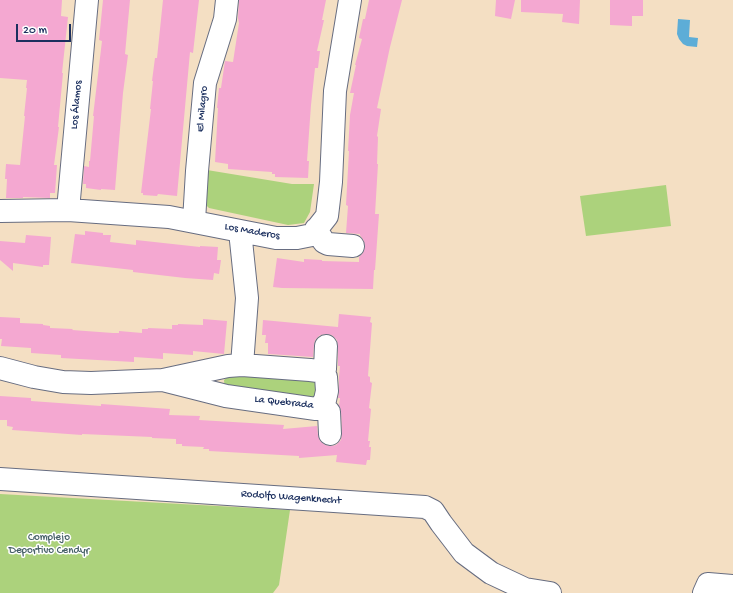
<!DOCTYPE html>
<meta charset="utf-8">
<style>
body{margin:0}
#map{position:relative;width:733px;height:593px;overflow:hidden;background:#f4dfc3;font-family:"Gochi Hand",sans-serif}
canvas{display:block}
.scale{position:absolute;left:16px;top:24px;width:55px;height:18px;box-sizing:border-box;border:2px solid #1b2f5e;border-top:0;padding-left:5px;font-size:12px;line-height:14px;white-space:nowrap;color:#1b2f5e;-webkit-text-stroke:3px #fff;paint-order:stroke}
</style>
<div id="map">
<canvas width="733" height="593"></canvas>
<div class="scale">20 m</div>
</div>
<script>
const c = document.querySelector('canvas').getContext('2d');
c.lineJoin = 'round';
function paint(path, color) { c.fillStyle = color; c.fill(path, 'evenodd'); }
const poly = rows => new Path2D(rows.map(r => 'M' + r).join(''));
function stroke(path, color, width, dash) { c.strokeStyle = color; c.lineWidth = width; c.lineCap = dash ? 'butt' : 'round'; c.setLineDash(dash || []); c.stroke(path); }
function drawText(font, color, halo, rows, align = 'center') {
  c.font = font + ' "Gochi Hand",sans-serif'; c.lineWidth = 3; c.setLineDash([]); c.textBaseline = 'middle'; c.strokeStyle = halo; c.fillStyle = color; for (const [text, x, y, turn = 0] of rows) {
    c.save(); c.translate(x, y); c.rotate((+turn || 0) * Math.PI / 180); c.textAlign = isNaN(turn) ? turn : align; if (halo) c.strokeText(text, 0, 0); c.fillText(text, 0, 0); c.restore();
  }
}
paint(poly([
 [207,170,292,184,314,184,310,212,304,223,288,225,209,208,206,205],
 [666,185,671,226,586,236,580,196],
 [234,371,320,382,320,397,307,405,225,393,224,380],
 [0,494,290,510,279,585,273,593,0,593]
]), '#acd27c');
paint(poly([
 [678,19,690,20,689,37,698,38,697,47,687,46,683,44,679,39,677,34]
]), '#5dadd7');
paint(poly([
 [0,0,62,0,61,16,68,17,62,73,63,73,58,127,59,127,54,165,57,165,55,193,50,193,50,198,23,197,23,198,6,198,7,179,5,179,6,164,20,165,25,116,24,116,27,88,26,88,27,80,0,78],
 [103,0,130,0,125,54,128,55,123,93,115,190,101,189,101,190,86,188,86,184,83,184,84,166,89,167,89,161,90,161,94,116,93,116,94,108,102,41,99,40],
 [163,0,199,0,193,53,190,52,177,196,158,194,157,196,143,195,143,193,141,193,151,109,150,109,153,81,152,81,155,58,157,58],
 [239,0,326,0,322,20,324,20,317,51,320,51,318,68,315,68,311,105,307,161,309,161,308,178,275,177,275,174,272,174,272,172,228,169,228,164,215,162,218,108,217,108,219,88,221,88,225,61,233,62,239,23,238,18],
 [369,0,402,0,390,47,377,108,381,109,377,136,378,137,377,164,378,164,375,214,379,214,375,270,374,270,373,289,282,288,273,287,277,258,304,262,304,259,322,260,322,261,359,262,359,257,363,253,365,247,364,241,360,235,360,234,346,233,348,206,346,205,349,151,348,151,350,115,354,93,350,93,356,65,355,65,362,39,359,38,363,19,365,19],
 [496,0,515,0,511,19,495,16],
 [521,0,580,0,579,24,562,22,563,14,521,12],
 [610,0,643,0,643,16,632,16,632,26,610,25],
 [85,231,103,233,103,235,111,235,110,242,136,245,136,240,200,247,200,246,218,247,217,260,221,260,219,274,214,273,213,280,185,278,133,272,133,270,71,263,75,234,85,235],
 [26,235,51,237,49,265,43,265,43,267,13,263,13,271,0,260,0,241,25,243],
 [339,314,371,317,370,322,372,323,368,376,370,377,370,382,372,383,369,408,371,409,368,441,370,441,369,447,371,447,370,460,367,460,366,465,336,462,337,455,299,458,299,456,209,451,209,449,203,449,204,447,182,446,182,444,176,444,176,439,152,438,152,437,82,434,82,435,12,430,13,427,7,426,7,420,0,420,0,396,31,398,31,401,101,406,101,404,170,409,169,415,200,416,199,420,284,425,283,429,317,426,318,435,320,441,325,445,331,446,336,445,341,440,342,433,341,411,339,406,340,398,338,398,339,390,339,377,340,366,338,366,338,347,337,340,332,335,327,334,320,335,315,340,314,345,313,357,284,355,268,354,268,343,265,343,266,335,262,335,263,320,338,327],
 [0,317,20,318,20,323,43,324,43,325,50,326,50,328,73,329,72,330,113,333,119,333,119,331,142,333,142,329,148,329,148,328,172,329,172,325,178,325,178,324,203,325,203,319,227,321,224,354,193,351,193,355,163,353,163,359,134,357,134,362,61,358,61,355,31,353,31,348,1,346,2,339,0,339]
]), '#f4a8d1');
const minor = poly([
 [68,210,87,0],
 [0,211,68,210,169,217,276,238,297,238,312,235,327,216,331,182,335,91,350,0],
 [194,221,197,171,205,83,225,19,227,0],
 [316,229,324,242,328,244,353,246],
 [240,231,247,298,242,365],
 [0,368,34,377,63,382,91,383,163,380,228,366,242,365,310,370,318,371,323,373,326,377,327,391,325,400,322,405,316,409,226,396,163,380],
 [323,373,325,369,326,346],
 [322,405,329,412,330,434],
 [0,479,425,507,433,511,441,523,464,553,491,573,525,589,550,593],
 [704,593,708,584,733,586]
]);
stroke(minor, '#676d81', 24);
stroke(minor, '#fff', 22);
drawText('11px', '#1b2f5e', '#fff', [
 ["Los Álamos",77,105,-85],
 ["El Milagro",203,109,-85],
 ["Los Maderos",252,232,10],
 ["La Quebrada",284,403,6],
 ["Rodolfo Wagenknecht",291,498,4]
]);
drawText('11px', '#466067', '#fff', [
 ["Complejo",49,538],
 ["Deportivo Cendyr",49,551]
]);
</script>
